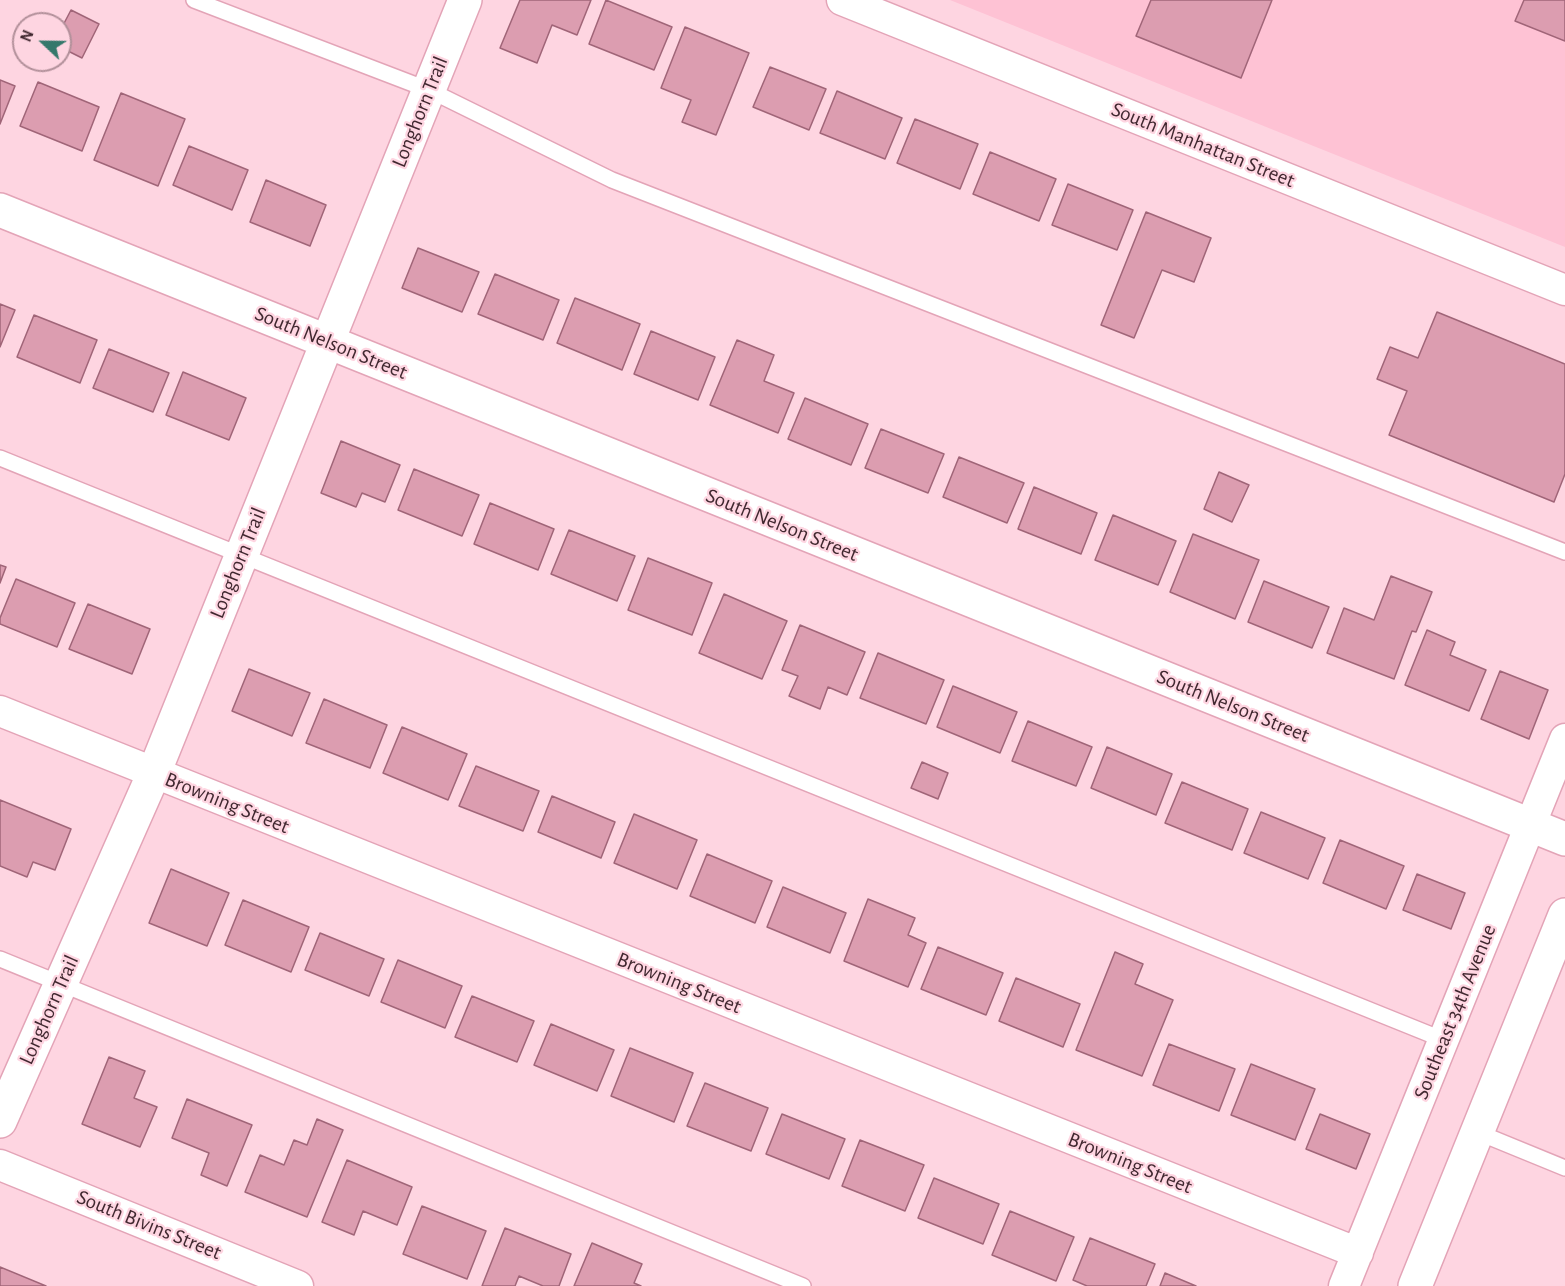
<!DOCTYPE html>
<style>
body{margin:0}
#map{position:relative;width:1565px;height:1286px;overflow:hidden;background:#fed5e1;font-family:"Alegreya Sans",sans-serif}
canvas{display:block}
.north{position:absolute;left:12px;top:12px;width:60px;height:60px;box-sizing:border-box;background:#fed5e1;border:2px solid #b2909a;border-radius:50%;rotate:292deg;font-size:16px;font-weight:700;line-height:24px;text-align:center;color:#412830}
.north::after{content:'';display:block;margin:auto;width:21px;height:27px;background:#34786b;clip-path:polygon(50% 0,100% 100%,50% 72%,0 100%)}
</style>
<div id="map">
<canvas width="1565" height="1286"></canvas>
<div class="north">N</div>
</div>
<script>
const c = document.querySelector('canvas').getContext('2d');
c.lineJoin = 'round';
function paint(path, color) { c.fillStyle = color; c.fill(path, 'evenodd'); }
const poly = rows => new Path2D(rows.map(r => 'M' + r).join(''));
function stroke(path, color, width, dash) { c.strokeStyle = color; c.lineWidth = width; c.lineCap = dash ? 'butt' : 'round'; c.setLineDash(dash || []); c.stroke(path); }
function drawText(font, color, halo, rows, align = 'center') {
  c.font = font + ' "Alegreya Sans",sans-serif'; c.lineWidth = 4.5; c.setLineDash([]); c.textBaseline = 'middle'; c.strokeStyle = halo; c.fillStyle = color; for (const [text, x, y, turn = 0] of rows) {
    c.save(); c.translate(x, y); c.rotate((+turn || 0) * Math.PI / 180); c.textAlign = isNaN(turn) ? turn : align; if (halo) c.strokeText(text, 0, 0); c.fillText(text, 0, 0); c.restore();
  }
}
paint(poly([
 [950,0,1565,0,1565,247]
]), '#fec2d4');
const building = poly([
 [520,0,591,0,577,35,552,25,537,63,500,48,520,0],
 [606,0,672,27,654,70,589,44,606,0],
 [1151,0,1272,0,1241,78,1136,36,1151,0],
 [1524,0,1565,0,1565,41,1515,21,1524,0],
 [71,10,99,24,82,58,60,47,60,31,71,10],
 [685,27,749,53,716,135,682,122,691,100,661,88,685,27],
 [770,67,826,89,809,130,753,107,770,67],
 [0,80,15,86,0,124,0,80],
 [38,82,99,107,82,151,20,126,38,82],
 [837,91,902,118,885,159,820,133,837,91],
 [121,93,185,119,158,186,94,160,121,93],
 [915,119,978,144,960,189,897,163,915,119],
 [189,146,248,170,232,210,173,185,189,146],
 [990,152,1056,179,1039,221,973,194,990,152],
 [266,180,326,205,310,246,250,222,266,180],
 [1068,184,1133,210,1117,250,1052,225,1068,184],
 [1146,212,1211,238,1194,282,1162,270,1134,338,1101,325,1146,212],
 [418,248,479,272,462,312,402,288,418,248],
 [495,274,559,300,543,340,478,314,495,274],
 [575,298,640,324,622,370,557,343,575,298],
 [0,304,15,310,0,347,0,304],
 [1437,312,1565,364,1565,474,1554,502,1389,435,1407,391,1377,379,1390,347,1418,358,1437,312],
 [34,315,97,340,80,383,17,357,34,315],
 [651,331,715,357,698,400,634,374,651,331],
 [737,340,774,355,764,381,794,393,778,433,710,405,737,340],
 [109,349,169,373,153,412,93,388,109,349],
 [183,372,246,398,229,440,166,415,183,372],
 [805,398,868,424,851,465,788,439,805,398],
 [881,429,944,454,928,493,865,468,881,429],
 [341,441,400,465,385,502,362,493,356,507,321,493,341,441],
 [959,457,1024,483,1007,523,943,497,959,457],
 [414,469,479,495,462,536,398,510,414,469],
 [1219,472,1249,485,1232,522,1204,509,1219,472],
 [1034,487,1097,513,1081,554,1018,529,1034,487],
 [490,503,554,529,538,570,474,544,490,503],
 [1113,515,1176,541,1158,585,1095,560,1113,515],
 [569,530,635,556,617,601,551,574,569,530],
 [1193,534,1259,560,1235,619,1170,592,1193,534],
 [648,558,712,583,692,635,628,610,648,558],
 [0,565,6,567,0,583,0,565],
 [1391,576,1432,592,1416,632,1412,631,1394,679,1327,653,1344,608,1374,620,1391,576],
 [16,579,75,603,57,647,0,624,0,618,16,579],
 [1264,581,1329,607,1312,648,1248,622,1264,581],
 [724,594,787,621,762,679,699,653,724,594],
 [88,604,150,629,132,674,69,649,88,604],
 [800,625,865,652,847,695,828,687,820,709,789,696,798,676,782,670,800,625],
 [1427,630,1455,642,1450,655,1486,670,1469,711,1405,685,1427,630],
 [878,653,944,680,926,724,860,698,878,653],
 [249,669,310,693,292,736,232,711,249,669],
 [1500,671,1548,690,1529,739,1481,719,1500,671],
 [953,686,1017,712,1000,753,937,727,953,686],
 [324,699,387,725,370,768,306,743,324,699],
 [1028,721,1092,747,1076,786,1012,761,1028,721],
 [402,727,467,754,448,800,383,773,402,727],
 [1107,747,1172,774,1156,815,1091,788,1107,747],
 [922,762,948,773,938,799,911,788,922,762],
 [476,766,539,791,523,831,459,806,476,766],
 [1182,782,1248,809,1232,850,1165,823,1182,782],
 [552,796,615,822,601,858,538,832,552,796],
 [0,800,71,829,55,870,33,862,27,877,0,866,0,800],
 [1261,812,1325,838,1308,879,1244,853,1261,812],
 [634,814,697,840,677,889,614,863,634,814],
 [1340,840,1404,866,1386,909,1323,883,1340,840],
 [707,854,772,881,755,923,690,896,707,854],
 [171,869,229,893,207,946,149,923,171,869],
 [1417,874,1465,893,1451,929,1403,910,1417,874],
 [783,887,846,913,830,953,767,927,783,887],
 [868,899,915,918,908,935,926,943,908,987,844,961,868,899],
 [243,900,309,927,291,972,225,945,243,900],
 [320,933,384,959,369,996,305,970,320,933],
 [938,947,1003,973,986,1015,921,989,938,947],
 [1115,952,1143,964,1135,984,1173,1000,1142,1076,1076,1050,1115,952],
 [398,960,462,986,445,1028,381,1002,398,960],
 [1016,978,1080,1004,1063,1047,999,1021,1016,978],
 [472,996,534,1021,517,1062,455,1037,472,996],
 [551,1024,614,1050,597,1091,534,1065,551,1024],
 [1169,1044,1235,1069,1219,1111,1153,1085,1169,1044],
 [630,1048,693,1073,674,1122,611,1096,630,1048],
 [109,1057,145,1071,134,1098,157,1107,140,1147,82,1124,109,1057],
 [1251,1064,1315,1089,1295,1140,1231,1115,1251,1064],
 [705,1083,768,1108,751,1151,687,1126,705,1083],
 [187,1099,252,1125,227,1186,201,1175,209,1153,172,1138,187,1099],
 [782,1114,845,1139,829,1179,766,1154,782,1114],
 [1320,1114,1370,1134,1356,1169,1306,1149,1320,1114],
 [317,1119,343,1130,307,1217,245,1192,260,1155,284,1165,294,1140,307,1145,317,1119],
 [860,1140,924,1165,905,1211,842,1186,860,1140],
 [347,1160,412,1187,397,1225,363,1211,354,1235,322,1222,347,1160],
 [934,1178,999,1204,983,1244,918,1218,934,1178],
 [422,1206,486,1231,467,1279,403,1254,422,1206],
 [1010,1211,1074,1237,1056,1281,992,1255,1010,1211],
 [505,1228,571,1254,559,1286,543,1286,519,1276,515,1286,482,1286,505,1228],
 [1090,1238,1155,1264,1146,1286,1087,1286,1073,1280,1090,1238],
 [592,1243,642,1264,634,1283,641,1286,574,1286,592,1243],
 [0,1267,46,1286,0,1286,0,1267],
 [1165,1273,1196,1286,1160,1286,1165,1273]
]);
paint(building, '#dc9db0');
stroke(building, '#a06578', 1.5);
const service = poly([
 [194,0,429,90,612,180,1565,552],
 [0,458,1444,1040],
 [0,959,803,1286],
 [1477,1132,1565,1168]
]);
const minor = poly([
 [842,0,1565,290],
 [0,711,1358,1253],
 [0,1165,298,1286],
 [1344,1286,1565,739]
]);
const tertiary = poly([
 [0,210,1565,839],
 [0,1121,154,773,465,0]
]);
const secondary = poly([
 [1415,1286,1565,915]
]);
stroke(service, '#e3a4b7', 18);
stroke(minor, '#e3a4b7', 33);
stroke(tertiary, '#e3a4b7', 36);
stroke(secondary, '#e3a4b7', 36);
stroke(service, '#fff', 15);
stroke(minor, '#fff', 30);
stroke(tertiary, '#fff', 33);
stroke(secondary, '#fff', 33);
drawText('21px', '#412830', '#fed5e1', [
 ["Longhorn Trail",420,112,-68],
 ["South Manhattan Street",1203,145,22],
 ["South Nelson Street",331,343,22],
 ["South Nelson Street",782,525,22],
 ["Longhorn Trail",238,563,-68],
 ["South Nelson Street",1233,706,22],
 ["Browning Street",227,803,22],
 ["Browning Street",679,983,22],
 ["Longhorn Trail",49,1010,-66],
 ["Southeast 34th Avenue",1455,1012,-68],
 ["Browning Street",1130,1163,22],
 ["South Bivins Street",149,1225,22]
]);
</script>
